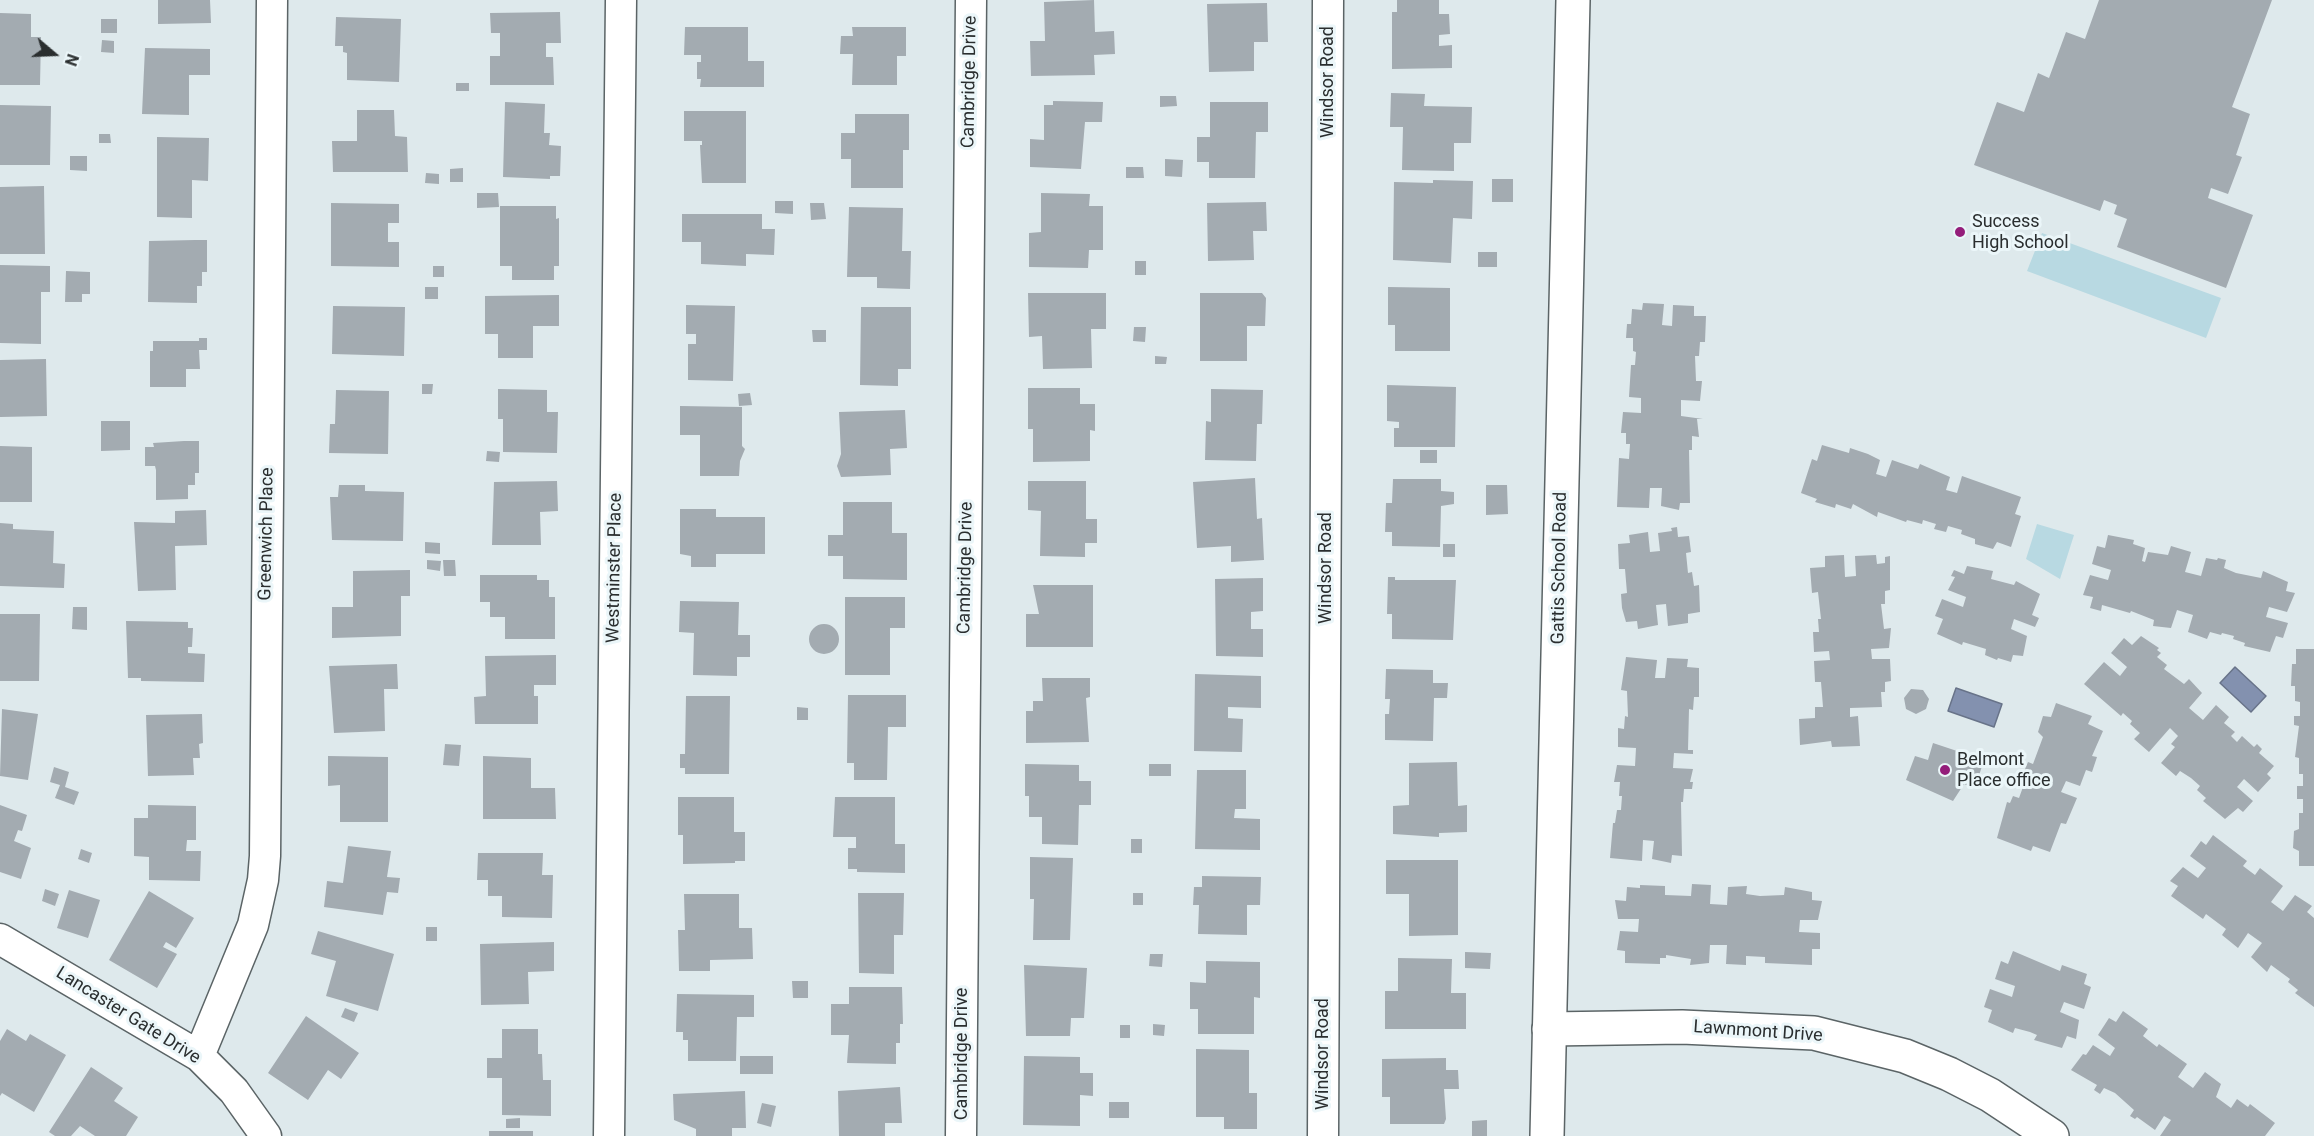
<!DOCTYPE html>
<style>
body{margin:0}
#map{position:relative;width:2314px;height:1136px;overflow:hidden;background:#dee9ec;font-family:Roboto,sans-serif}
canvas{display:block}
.north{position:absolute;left:24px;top:24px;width:60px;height:60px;-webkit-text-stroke:4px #ebf6f9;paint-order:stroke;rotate:109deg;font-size:16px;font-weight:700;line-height:24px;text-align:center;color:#2a2e2f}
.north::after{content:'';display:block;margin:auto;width:21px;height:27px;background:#2a2e2f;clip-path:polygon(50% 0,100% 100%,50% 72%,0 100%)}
</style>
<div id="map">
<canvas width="2314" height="1136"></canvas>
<div class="north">N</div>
</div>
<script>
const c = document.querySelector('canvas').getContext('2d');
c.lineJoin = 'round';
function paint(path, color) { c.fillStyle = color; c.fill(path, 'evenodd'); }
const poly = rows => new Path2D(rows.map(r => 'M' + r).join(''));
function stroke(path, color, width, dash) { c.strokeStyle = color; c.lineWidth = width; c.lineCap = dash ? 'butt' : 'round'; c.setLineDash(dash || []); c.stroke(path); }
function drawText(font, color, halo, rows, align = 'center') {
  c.font = font + ' Roboto,sans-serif'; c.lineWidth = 6; c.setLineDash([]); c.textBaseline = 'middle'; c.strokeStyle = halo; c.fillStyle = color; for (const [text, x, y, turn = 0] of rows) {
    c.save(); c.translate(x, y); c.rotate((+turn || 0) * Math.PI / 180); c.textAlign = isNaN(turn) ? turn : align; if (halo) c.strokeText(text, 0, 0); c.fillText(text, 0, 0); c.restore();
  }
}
paint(poly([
 [2042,233,2221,298,2206,338,2027,271],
 [2037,524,2074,535,2060,579,2026,559]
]), '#b8d9e2');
const water = poly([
 [2235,667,2266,696,2251,712,2220,683,2235,667],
 [1956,688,2002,704,1994,727,1948,711,1956,688]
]);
paint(water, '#8391af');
stroke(water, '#687389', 1.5);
paint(poly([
 [158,0,210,0,211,23,158,24],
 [1094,0,1095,32,1114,31,1115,54,1094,55,1095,75,1031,76,1030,41,1045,41,1044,2],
 [1397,0,1439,0,1439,14,1449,14,1450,34,1439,35,1439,46,1452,45,1452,68,1392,69,1392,12,1397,12],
 [2099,0,2272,0,2232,107,2250,114,2236,155,2242,157,2228,194,2211,188,2208,198,2253,215,2226,288,2117,247,2127,219,2114,214,2117,205,2104,200,2100,211,1974,165,1997,102,2024,112,2038,73,2049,78,2066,32,2085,39],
 [1267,3,1268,42,1254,42,1254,71,1209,72,1207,4],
 [560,12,561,43,546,43,546,57,553,57,554,85,490,85,490,56,500,56,500,33,491,33,490,13],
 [0,13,31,14,31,37,41,37,40,85,0,85],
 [336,17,401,19,399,82,347,80,347,53,343,52,343,46,335,46],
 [101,19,117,19,117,33,101,33],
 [685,27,748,27,748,61,764,61,764,87,700,87,701,79,697,79,697,62,701,62,701,55,684,55],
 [852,27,906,27,906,56,897,56,897,85,852,85,853,54,840,54,841,36,853,36],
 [102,40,114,41,114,53,101,52],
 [145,48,210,49,210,75,189,75,189,115,142,114],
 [456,83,469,83,469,91,456,91],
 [1391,93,1425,94,1424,106,1472,107,1471,143,1454,143,1454,171,1402,170,1403,127,1390,127],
 [1160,96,1176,96,1177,106,1160,107],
 [1053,101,1103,102,1102,122,1085,122,1081,169,1030,167,1030,139,1044,140,1044,105,1053,105],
 [505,102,545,104,544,133,550,133,549,145,561,146,560,176,550,176,550,179,503,177],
 [1210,102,1268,102,1268,132,1256,132,1255,178,1209,178,1209,162,1197,162,1197,137,1210,137],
 [0,105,51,106,50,165,0,165],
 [357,110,394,110,395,136,407,137,408,172,333,172,332,141,357,141],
 [684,111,746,111,746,183,702,183,700,145,702,145,702,141,684,141],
 [855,114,909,114,909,150,903,150,903,188,851,188,851,159,841,159,841,133,855,133],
 [99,134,110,134,111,143,99,143],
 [157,137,209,138,208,181,192,180,192,218,157,217],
 [70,156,87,156,87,171,70,170],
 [1165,159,1183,160,1182,177,1165,176],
 [1126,167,1143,167,1144,178,1126,178],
 [463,168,463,182,450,182,450,169],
 [426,173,439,174,439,184,425,183],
 [1492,179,1513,179,1513,202,1492,202],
 [1433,180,1473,181,1472,219,1453,218,1451,263,1393,260,1394,182,1433,183],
 [44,186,45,254,0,254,0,187],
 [477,193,498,193,499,207,477,208],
 [1041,193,1090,194,1089,206,1103,206,1103,250,1089,250,1088,268,1029,267,1029,233,1041,232],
 [775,201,793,201,793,214,775,213],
 [1266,202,1267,231,1253,231,1254,260,1208,261,1207,203],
 [331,203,399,204,399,223,388,223,388,242,399,242,399,267,331,266],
 [810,203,824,203,826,219,811,220],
 [500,206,556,206,556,219,559,218,559,266,554,266,554,280,512,280,512,266,500,266],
 [849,207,903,208,902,251,911,251,910,289,877,288,877,277,847,277],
 [682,214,762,214,762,229,775,229,774,255,746,254,746,266,701,264,701,242,682,242],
 [195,240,207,240,207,272,202,272,202,286,197,286,197,303,148,302,149,241],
 [1478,252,1497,252,1497,267,1478,267],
 [1135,261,1146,261,1146,275,1135,275],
 [0,265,50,266,50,292,41,292,41,344,0,343],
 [433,266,444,266,444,277,433,277],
 [66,271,90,272,90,294,82,294,82,302,65,302],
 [425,287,438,287,438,299,425,299],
 [1388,287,1450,288,1450,351,1395,351,1395,325,1388,325],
 [1028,293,1106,293,1106,329,1091,329,1092,368,1043,369,1042,336,1029,337],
 [1200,293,1262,293,1266,298,1265,326,1247,326,1247,361,1200,361],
 [559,295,559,326,533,326,533,358,498,358,498,334,485,334,485,296],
 [1643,303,1664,304,1662,325,1672,326,1673,305,1694,306,1694,316,1706,316,1705,342,1700,342,1699,356,1695,356,1696,381,1702,381,1700,401,1681,400,1681,416,1703,419,1697,419,1699,437,1692,436,1692,450,1689,450,1690,503,1680,503,1679,510,1661,506,1662,488,1650,488,1649,508,1617,507,1619,458,1629,459,1630,444,1626,444,1626,433,1621,433,1623,412,1641,413,1641,398,1629,397,1631,365,1635,365,1636,352,1633,351,1633,338,1626,338,1627,324,1631,324,1632,309,1642,310],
 [686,305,735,306,733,381,688,380,688,344,696,344,696,334,686,334],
 [333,306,405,307,404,356,332,354],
 [861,307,911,307,911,369,898,369,898,386,860,385],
 [1134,327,1146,327,1145,342,1133,341],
 [812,330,826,330,826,342,813,342],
 [199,338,207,338,207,350,199,350,200,369,186,369,186,387,150,387,150,351,153,351,153,341,199,341],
 [1155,356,1167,357,1166,364,1155,364],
 [46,359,47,416,0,417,0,360],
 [422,384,433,384,432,394,422,394],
 [1387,385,1456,387,1455,447,1394,447,1394,428,1399,428,1399,422,1387,421],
 [1028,388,1080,388,1080,404,1095,404,1095,431,1090,430,1090,461,1033,462,1033,429,1028,429],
 [498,389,547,390,547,412,558,412,557,453,503,452,503,419,498,419],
 [1211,389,1263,390,1262,424,1257,424,1256,461,1205,460,1206,421,1211,422],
 [336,390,389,391,388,454,329,453,330,424,335,424],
 [750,393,752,405,739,406,738,394],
 [680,406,742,407,742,446,745,449,740,461,739,476,700,476,700,435,680,435],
 [905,410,907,448,890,449,891,475,841,477,837,466,841,454,839,412],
 [101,421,130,421,130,450,101,451],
 [184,441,199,441,199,473,195,473,195,485,188,485,188,499,156,500,156,470,155,466,145,466,145,447,154,447,153,443],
 [1822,445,1849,453,1850,448,1868,454,1880,460,1876,474,1886,477,1892,460,1918,469,1920,464,1950,477,1946,490,1957,493,1962,476,2021,497,2015,514,2021,516,2011,547,1997,542,1993,549,1975,544,1975,539,1961,534,1962,530,1948,526,1946,532,1934,529,1936,524,1923,520,1922,524,1907,520,1906,522,1878,512,1877,517,1853,504,1851,509,1836,504,1835,508,1815,502,1817,499,1801,493,1812,459,1817,461],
 [0,446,32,447,32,502,0,502],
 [1420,450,1437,450,1437,463,1420,463],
 [487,451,500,452,499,462,486,461],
 [1255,478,1257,519,1262,518,1264,560,1231,562,1231,546,1197,548,1193,482],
 [1393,479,1441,479,1441,491,1454,492,1454,504,1441,506,1440,547,1392,546,1392,532,1385,532,1386,503,1392,503],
 [557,481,558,511,540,512,541,545,492,545,494,482],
 [1028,481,1086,481,1086,519,1097,519,1097,543,1085,543,1085,557,1040,556,1041,511,1028,510],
 [339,485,365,485,365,491,404,492,403,541,332,540,330,497,338,497],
 [1486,485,1507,485,1508,514,1486,515],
 [843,502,892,502,892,533,907,533,907,580,843,579,843,556,828,556,828,535,843,535],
 [680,509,716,509,716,517,765,517,765,554,716,554,716,567,691,567,691,556,680,554],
 [206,510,207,545,175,546,176,590,138,591,134,522,175,523,175,511],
 [0,523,13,524,13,529,54,531,53,563,65,564,64,588,0,586],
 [1677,527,1678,537,1689,536,1691,552,1686,553,1688,573,1692,572,1694,586,1699,585,1700,612,1688,614,1688,623,1668,626,1666,604,1656,605,1658,625,1638,629,1637,621,1626,622,1622,608,1621,594,1627,593,1625,569,1619,569,1618,544,1630,543,1629,535,1648,532,1650,552,1660,551,1658,533,1672,531,1671,528],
 [2108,535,2134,540,2133,544,2145,548,2142,561,2145,562,2148,552,2168,555,2171,546,2191,552,2185,572,2201,576,2206,558,2217,560,2218,558,2226,560,2224,568,2236,573,2261,578,2263,571,2288,582,2286,591,2295,593,2287,612,2269,607,2266,617,2288,623,2283,638,2276,636,2270,652,2244,646,2245,643,2233,639,2234,636,2222,633,2221,635,2210,632,2207,639,2188,632,2193,615,2177,610,2171,628,2153,626,2154,620,2131,611,2130,613,2102,605,2101,611,2090,608,2093,597,2083,595,2090,575,2108,580,2111,570,2092,564,2097,546,2105,548],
 [425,542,440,543,440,554,425,553],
 [1443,544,1455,544,1455,557,1443,557],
 [1844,555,1845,577,1856,576,1855,556,1876,555,1877,564,1885,563,1885,557,1890,556,1890,590,1885,591,1885,604,1881,604,1884,629,1891,628,1889,648,1871,649,1872,659,1890,659,1891,681,1885,682,1885,692,1881,692,1882,707,1850,708,1850,717,1858,716,1860,746,1832,747,1831,741,1800,745,1799,719,1815,718,1815,707,1823,707,1821,682,1815,682,1814,661,1830,660,1829,651,1814,652,1813,632,1819,632,1818,619,1821,619,1818,592,1812,593,1810,568,1825,567,1825,556],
 [427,560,441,561,440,571,427,569],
 [443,560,455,560,456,576,444,576],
 [1967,566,1993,571,1991,579,2014,585,2016,581,2040,594,2032,615,2039,618,2035,627,2014,619,2011,629,2027,636,2023,656,2013,655,2011,662,1998,658,1997,660,1985,655,1986,649,1963,642,1962,645,1937,634,1943,619,1935,616,1942,599,1963,607,1966,597,1948,590,1955,577,1951,576,1954,570,1964,574],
 [410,570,410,596,401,596,401,636,332,638,332,607,353,607,353,571],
 [480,575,537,575,537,580,549,580,549,597,555,597,555,639,505,639,505,617,490,617,490,602,480,602],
 [1388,577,1395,577,1395,580,1456,580,1453,640,1392,639,1392,614,1387,614],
 [1263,578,1263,611,1251,612,1251,629,1263,629,1263,657,1216,656,1215,579],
 [1033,585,1093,585,1093,647,1026,647,1026,614,1039,614],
 [845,597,905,597,905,628,890,628,890,675,845,675],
 [680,601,739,602,738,635,750,635,750,657,737,657,737,676,693,675,694,633,679,632],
 [73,607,87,607,87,630,72,629],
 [0,614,40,614,39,681,0,681],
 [126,621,188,622,188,628,193,628,192,647,188,647,188,653,205,654,204,682,141,681,141,678,128,678],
 '809 639a15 15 0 1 1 30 0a15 15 0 1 1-30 0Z',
 [2141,636,2159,648,2157,650,2161,653,2157,657,2167,665,2164,669,2184,684,2189,679,2202,693,2189,708,2203,720,2216,705,2229,717,2224,723,2235,732,2231,736,2237,742,2242,736,2254,747,2257,744,2262,749,2259,753,2274,766,2267,774,2271,778,2258,792,2244,779,2237,787,2253,801,2243,812,2238,808,2225,819,2203,801,2206,798,2197,790,2200,786,2191,778,2180,771,2176,776,2161,763,2175,747,2171,744,2178,736,2170,728,2149,752,2134,739,2140,733,2130,724,2132,721,2123,713,2121,716,2084,684,2104,662,2120,676,2127,667,2111,653,2124,638,2132,645],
 [2296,649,2314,649,2314,866,2299,866,2299,851,2293,848,2294,831,2299,829,2299,813,2303,813,2303,799,2297,799,2297,786,2303,786,2303,774,2299,774,2299,758,2295,757,2299,726,2294,725,2294,716,2300,716,2300,702,2295,701,2295,686,2291,686,2292,664,2296,664],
 [556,655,556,685,534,685,534,696,538,696,538,724,475,724,474,697,486,696,485,656],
 [1626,657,1657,660,1655,678,1665,678,1667,658,1688,659,1687,667,1699,668,1699,697,1694,697,1693,710,1689,709,1688,750,1693,750,1693,754,1674,753,1673,768,1693,769,1690,782,1693,782,1692,789,1684,789,1683,802,1681,802,1682,856,1672,855,1671,863,1652,859,1654,841,1643,840,1642,861,1610,858,1613,823,1615,823,1617,810,1621,810,1622,796,1619,796,1620,782,1614,782,1617,765,1635,766,1636,748,1618,747,1618,728,1624,729,1625,716,1628,717,1627,691,1621,690],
 [397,664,398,689,384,689,385,731,334,733,329,666],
 [1386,669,1433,670,1433,683,1448,683,1447,698,1434,698,1433,741,1385,740,1385,714,1389,714,1390,699,1385,699],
 [1195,674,1261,676,1261,708,1228,707,1228,718,1243,719,1242,752,1194,751],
 [1042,678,1090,678,1090,697,1086,698,1089,742,1026,743,1026,711,1033,711,1033,701,1043,701],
 [1911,689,1923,690,1929,699,1926,709,1916,714,1906,709,1904,698],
 [848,695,906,695,906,727,888,727,887,780,854,780,854,763,847,763],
 [686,696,730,696,729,774,685,774,685,768,680,768,680,754,685,754],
 [2056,703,2092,716,2088,724,2103,731,2092,756,2097,757,2092,772,2086,770,2080,786,2066,781,2061,792,2077,798,2066,824,2061,823,2050,852,2033,846,2031,851,1997,838,2007,802,2010,803,2013,796,2019,798,2027,776,2023,774,2028,762,2033,764,2043,737,2038,732,2043,716,2051,717],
 [797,707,808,708,808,720,797,720],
 [2,709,38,714,28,780,0,776],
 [202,714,203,743,199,744,200,758,193,758,194,775,148,776,146,715],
 [1933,743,1984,760,1975,788,1964,784,1953,801,1906,780,1915,756,1928,760],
 [445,744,461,745,459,766,443,765],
 [328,756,388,757,388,822,340,822,340,785,328,786],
 [483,756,531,758,531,788,555,788,556,819,483,819],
 [1457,762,1458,806,1467,805,1467,832,1439,833,1439,837,1393,834,1393,806,1409,805,1409,763],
 [1025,764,1079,765,1079,781,1091,781,1091,805,1079,805,1078,845,1042,844,1042,817,1029,817,1029,796,1025,796],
 [1149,764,1171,764,1171,776,1149,776],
 [54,767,69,772,65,787,79,792,74,805,55,798,60,785,50,782],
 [1197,770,1246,770,1246,809,1235,809,1234,818,1260,819,1260,850,1195,849],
 [678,797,734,797,734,832,745,832,745,861,735,861,735,863,683,864,683,835,678,835],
 [835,797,895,797,895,844,905,844,905,873,857,872,857,869,848,869,848,848,856,848,856,837,833,837],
 [0,805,27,815,22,831,18,830,14,841,31,848,21,879,0,872],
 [148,805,196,806,196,840,187,840,186,851,201,851,200,881,149,880,149,857,134,856,134,818,148,818],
 [2213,835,2247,861,2243,866,2255,875,2260,868,2283,886,2271,902,2283,911,2295,895,2312,906,2307,912,2314,918,2314,1007,2295,993,2298,990,2288,982,2290,979,2271,965,2267,972,2251,957,2262,943,2248,933,2238,948,2222,935,2226,929,2206,914,2203,919,2171,896,2178,886,2170,881,2183,867,2198,878,2206,868,2190,856,2201,841,2206,845],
 [1131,839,1142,839,1142,853,1131,853],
 [348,846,391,851,387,877,400,878,398,893,387,892,383,915,324,907,327,881,343,883],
 [81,849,92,853,89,863,78,859],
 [478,853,543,853,542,875,553,875,552,918,502,917,502,896,488,896,488,880,477,880],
 [1030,857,1073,858,1070,940,1033,940,1034,899,1030,899],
 [1386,860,1458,860,1458,935,1409,936,1409,894,1386,894],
 [1202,876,1261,877,1260,905,1247,905,1247,935,1198,934,1199,905,1193,905,1194,887,1202,887],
 [1692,884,1711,885,1710,904,1727,905,1728,887,1747,886,1746,894,1760,896,1784,895,1785,887,1812,892,1812,900,1822,901,1818,920,1800,920,1799,932,1820,933,1820,949,1812,949,1812,965,1765,963,1765,957,1746,956,1746,965,1726,964,1727,945,1710,945,1709,963,1690,965,1691,959,1666,955,1666,958,1660,958,1660,964,1625,963,1625,951,1617,950,1620,931,1638,932,1639,919,1618,919,1615,900,1626,901,1627,887,1640,888,1640,885,1665,886,1665,895,1691,896],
 [45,889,59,894,55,906,42,901],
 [69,890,100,900,88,938,57,928],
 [149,891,194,918,176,948,166,942,163,947,177,954,157,988,109,960],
 [858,893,904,893,903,935,894,935,894,974,859,973],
 [1133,893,1143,893,1143,905,1133,905],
 [684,894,739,894,739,928,752,928,753,959,710,960,710,971,679,971,678,930,685,930],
 [426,927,437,927,437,941,426,941],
 [318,931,394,954,378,1011,326,996,336,961,311,954],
 [554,942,554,971,528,972,529,1004,481,1005,480,944],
 [2013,951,2060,971,2062,965,2087,974,2084,984,2091,987,2084,1009,2064,1002,2060,1012,2079,1020,2076,1039,2067,1036,2062,1048,2034,1040,2037,1035,2030,1032,2015,1028,2013,1033,1988,1022,1992,1010,1984,1007,1990,989,2012,997,2015,986,1995,979,2001,961,2008,964],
 [1465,952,1491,953,1490,969,1465,968],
 [1150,954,1163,954,1162,967,1149,966],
 [1398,958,1452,959,1451,993,1466,993,1466,1029,1385,1029,1385,991,1398,991],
 [1206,961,1260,962,1260,998,1254,997,1254,1034,1198,1034,1198,1009,1190,1009,1190,982,1206,983],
 [1024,965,1087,968,1084,1018,1071,1018,1070,1036,1026,1036],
 [792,981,808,981,808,998,793,998],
 [849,987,902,987,903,1024,900,1024,900,1043,896,1043,896,1064,847,1063,849,1035,831,1035,831,1004,849,1004],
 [677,994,754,995,754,1017,737,1017,736,1061,688,1061,688,1040,683,1040,683,1032,676,1032],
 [345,1008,358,1013,354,1022,341,1017],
 [2123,1011,2148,1029,2143,1036,2157,1047,2159,1044,2187,1064,2178,1077,2193,1088,2205,1072,2221,1084,2216,1097,2231,1108,2237,1099,2248,1107,2250,1104,2275,1123,2265,1136,2160,1136,2171,1120,2164,1116,2155,1130,2137,1117,2135,1119,2130,1116,2134,1110,2115,1093,2104,1088,2100,1094,2094,1090,2097,1085,2071,1070,2083,1054,2086,1055,2093,1045,2110,1056,2115,1048,2098,1035,2109,1018,2116,1022],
 [306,1016,359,1053,341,1079,328,1070,308,1100,268,1073],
 [1153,1024,1165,1025,1164,1036,1153,1035],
 [1120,1025,1130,1025,1130,1038,1120,1038],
 [7,1029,26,1041,30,1034,66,1055,34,1112,2,1093,0,1096,0,1041],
 [502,1029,538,1029,538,1054,542,1054,543,1080,551,1080,551,1116,502,1115,502,1078,487,1078,487,1058,502,1058],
 [1196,1049,1249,1050,1249,1093,1257,1093,1257,1129,1224,1129,1224,1117,1196,1117],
 [740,1056,773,1056,773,1074,740,1074],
 [1024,1056,1080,1057,1080,1073,1093,1073,1093,1096,1080,1095,1080,1126,1023,1125],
 [1446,1058,1446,1070,1458,1070,1459,1089,1444,1089,1446,1119,1444,1124,1390,1124,1390,1097,1382,1097,1382,1059],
 [91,1067,123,1088,114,1101,138,1117,126,1136,95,1136,80,1126,71,1136,55,1136,49,1132],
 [900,1087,902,1123,885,1123,885,1136,839,1136,838,1091],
 [745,1091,746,1128,732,1128,732,1136,696,1136,696,1129,674,1120,673,1094],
 [1109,1102,1129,1102,1129,1118,1109,1118],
 [762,1103,776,1106,771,1127,757,1123],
 [520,1118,520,1128,506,1128,506,1119],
 [1487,1120,1487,1136,1472,1136,1472,1121],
 [489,1131,533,1131,533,1136,489,1136]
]), '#a3abb1');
const minor = poly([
 [0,939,199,1056,234,1091,266,1136],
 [199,1056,253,925,263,880,265,856,272,0],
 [609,1136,621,0],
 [961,1136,971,0],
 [1323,1136,1328,0]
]);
const tertiary = poly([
 [1549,1029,1682,1027,1814,1033,1905,1056,1949,1074,1990,1095,2052,1136]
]);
const secondary = poly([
 [1547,1136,1573,0]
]);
stroke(minor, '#5b6466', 33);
stroke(tertiary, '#5b6466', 36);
stroke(secondary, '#5b6466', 36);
stroke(minor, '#fff', 30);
stroke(tertiary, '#fff', 33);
stroke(secondary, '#fff', 33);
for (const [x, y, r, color] of [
 [1960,232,6,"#941d7a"],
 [1945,770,6,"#941d7a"]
]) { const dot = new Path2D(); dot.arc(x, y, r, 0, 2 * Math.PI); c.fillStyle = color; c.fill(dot); stroke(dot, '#ebf6f9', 2); }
drawText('18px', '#2a2e2f', '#ebf6f9', [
 ["Cambridge Drive",970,82,-89],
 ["Windsor Road",1328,82,-90],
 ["Greenwich Place",267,534,-89],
 ["Westminster Place",615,568,-89],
 ["Cambridge Drive",966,568,-89],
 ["Windsor Road",1326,568,-90],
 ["Gattis School Road",1560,568,-89],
 ["Lancaster Gate Drive",128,1016,32],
 ["Lawnmont Drive",1758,1032,4],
 ["Cambridge Drive",962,1054,-90],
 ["Windsor Road",1323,1054,-90]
]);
drawText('18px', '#2a2e2f', '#ebf6f9', [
 ["Success",1972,222],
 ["High School",1972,243],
 ["Belmont",1957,760],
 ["Place office",1957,781]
], 'left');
</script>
